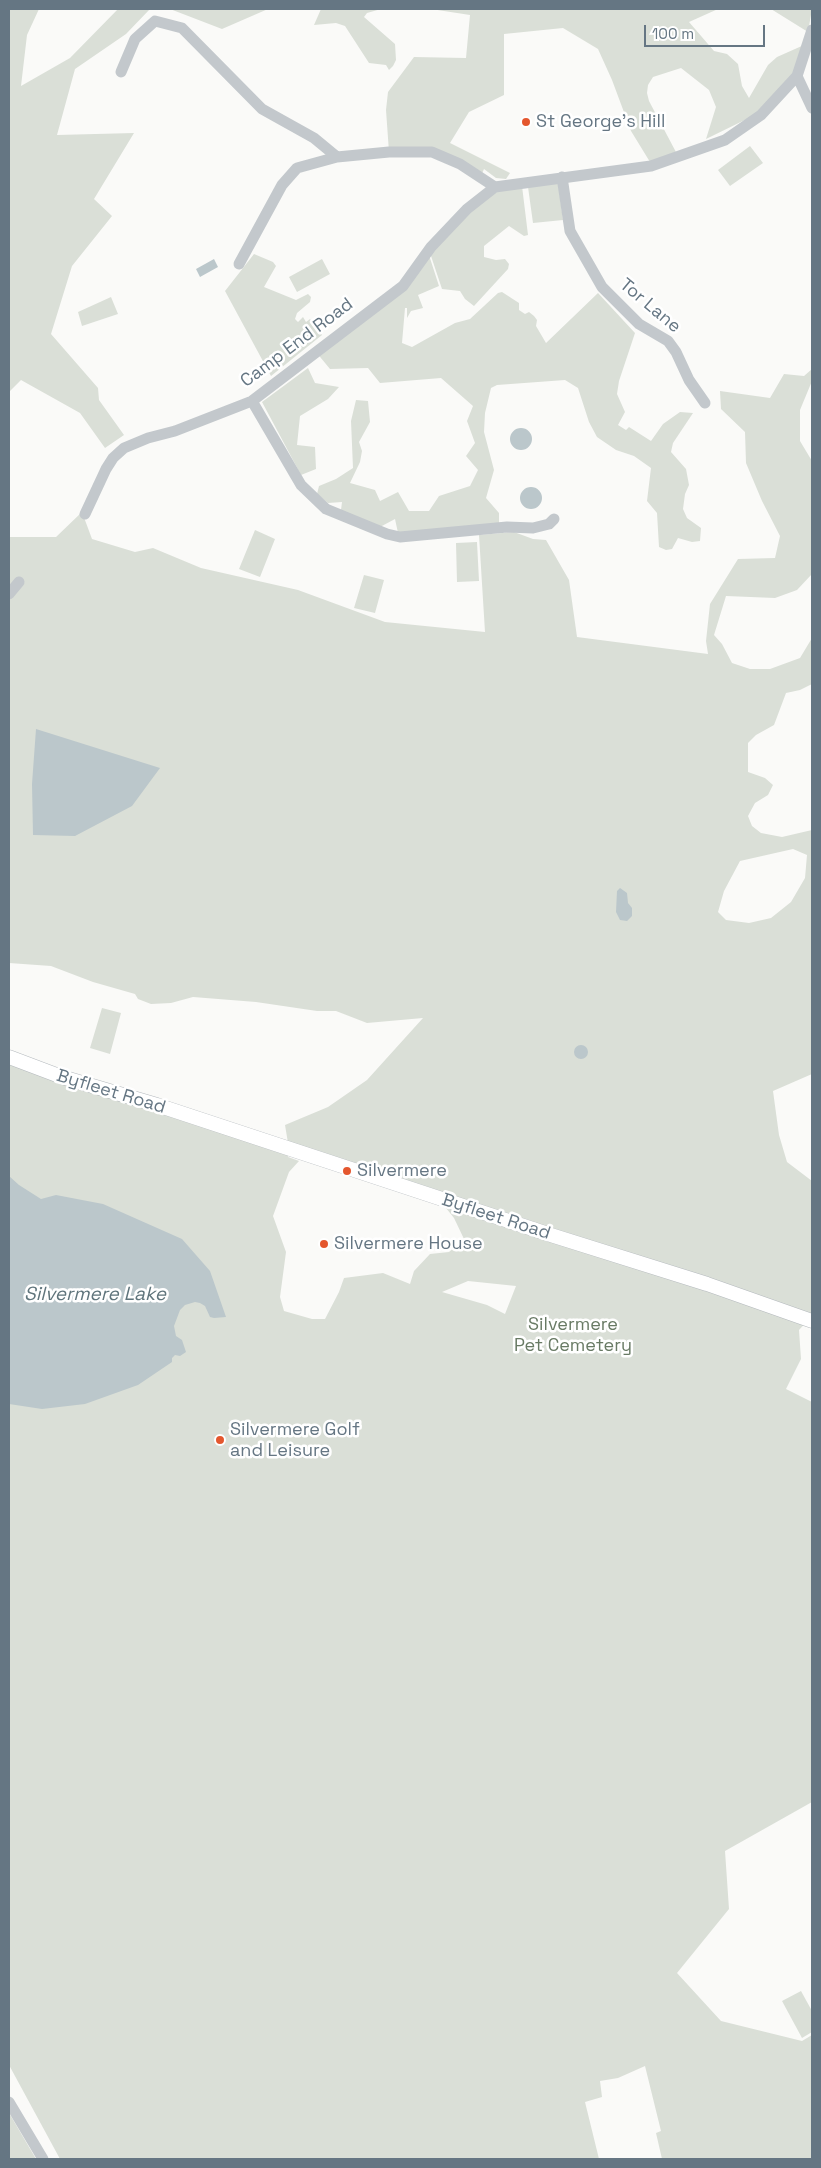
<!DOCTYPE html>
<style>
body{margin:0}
#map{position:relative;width:821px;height:2168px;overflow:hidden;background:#fafaf8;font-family:"Space Grotesk",sans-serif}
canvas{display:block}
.frame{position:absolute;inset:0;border:10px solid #657683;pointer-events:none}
.scale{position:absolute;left:644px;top:25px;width:121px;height:22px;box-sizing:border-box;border:2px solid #657683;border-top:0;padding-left:6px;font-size:15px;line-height:18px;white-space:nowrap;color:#657683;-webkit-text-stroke:4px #fff;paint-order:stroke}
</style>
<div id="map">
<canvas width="821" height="2168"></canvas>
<div class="frame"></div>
<div class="scale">100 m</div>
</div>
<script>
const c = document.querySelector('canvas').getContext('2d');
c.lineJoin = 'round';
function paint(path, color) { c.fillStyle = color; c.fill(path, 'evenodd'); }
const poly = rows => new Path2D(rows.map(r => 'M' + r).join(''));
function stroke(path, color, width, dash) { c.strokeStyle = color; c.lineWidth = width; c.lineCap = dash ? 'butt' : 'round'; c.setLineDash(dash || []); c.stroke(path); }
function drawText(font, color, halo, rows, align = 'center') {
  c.font = font + ' "Space Grotesk",sans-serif'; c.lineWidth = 5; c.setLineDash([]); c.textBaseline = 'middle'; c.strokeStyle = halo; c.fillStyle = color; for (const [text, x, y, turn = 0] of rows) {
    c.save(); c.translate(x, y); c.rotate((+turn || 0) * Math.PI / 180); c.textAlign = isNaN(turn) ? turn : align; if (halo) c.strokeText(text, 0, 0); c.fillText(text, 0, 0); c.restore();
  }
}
paint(poly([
 [9,9,39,9,27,35,21,86,70,58,118,9,150,9,126,34,75,69,57,135,134,133,94,199,112,216,72,266,51,334,98,388,99,400,124,435,105,448,80,413,21,380,9,392],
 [170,9,268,9,222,29],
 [321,9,381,9,367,13,364,17,395,44,396,60,393,66,389,70,386,65,369,63,345,26,336,23,314,25],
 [431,9,718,9,689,22,714,51,727,54,738,64,742,86,749,98,768,65,777,57,804,45,798,66,781,92,755,115,706,139,716,107,709,90,681,68,653,77,648,85,647,93,649,101,677,154,650,162,631,131,612,80,598,49,563,28,504,34,504,95,469,112,450,143,510,173,506,179,496,178,484,169,480,178,447,157,389,152,386,110,388,92,414,57,466,58,470,15],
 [771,9,812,9,808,32],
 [750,146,763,163,730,186,718,170],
 [558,182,563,220,533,223,528,187],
 [522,186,528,235,524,236,509,226,484,246,484,257,496,260,505,259,509,264,508,269,474,306,465,299,460,291,442,289,430,253,474,209,498,190],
 [428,252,439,286,418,295,423,308,411,311,407,318,407,308,405,308,402,343,412,347,455,323,470,319,498,293,502,292,519,303,519,310,525,314,529,312,534,316,537,320,536,326,546,343,598,293,635,333,619,381,617,394,625,412,618,425,626,430,629,427,651,441,663,424,680,412,693,413,673,443,671,452,686,469,689,485,685,494,683,509,687,518,701,528,700,541,692,542,678,538,672,549,666,550,659,547,657,513,647,501,651,468,634,456,616,450,597,437,589,422,578,388,565,380,497,385,491,388,485,413,484,432,494,470,486,498,499,513,499,524,398,533,395,519,380,527,341,510,342,502,328,503,317,494,319,486,336,479,353,468,351,421,356,400,368,401,370,422,359,442,362,451,360,462,350,483,375,490,380,501,398,492,409,511,429,511,439,496,470,486,478,470,466,456,475,443,467,421,473,406,441,378,380,383,368,368,330,369,316,352,403,284],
 [254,254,273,262,276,266,264,287,296,300,308,294,311,297,310,302,297,313,295,319,298,322,303,317,306,322,310,319,322,335,271,376,225,291],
 [322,259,330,274,297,292,289,277],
 [111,297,118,314,82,326,78,312],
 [308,368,315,383,339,387,328,399,300,416,297,445,315,447,316,469,301,475,262,402],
 [812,369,812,381,800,410,800,441,812,461,812,574,797,590,775,598,726,596,714,635,722,644,732,663,750,669,770,669,800,658,812,638,812,684,800,690,786,693,774,725,756,735,748,743,748,772,765,778,773,785,768,795,755,803,748,816,752,826,761,833,782,837,812,830,812,1074,773,1091,779,1135,787,1162,812,1181,812,1320,809,1319,799,1330,801,1359,786,1389,812,1402,812,1802,725,1851,729,1909,677,1973,721,2021,802,2041,812,2035,812,2159,662,2159,656,2133,661,2131,645,2066,618,2078,600,2081,602,2097,585,2102,599,2159,60,2159,9,2065,9,1057,289,1149,285,1125,328,1107,367,1080,423,1018,367,1023,336,1011,317,1011,256,1002,193,997,171,1003,151,1004,138,999,135,994,93,982,51,966,9,963,9,537,56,537,82,512,92,539,135,552,153,548,201,568,298,590,385,622,485,632,479,535,514,532,533,539,546,540,569,580,577,637,708,654,706,641,710,604,738,559,775,558,780,536,762,501,746,463,745,432,721,409,720,391,770,398,784,374,804,376],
 [793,849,807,855,805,878,791,902,771,918,749,923,726,920,718,912,724,891,740,861],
 [290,1149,438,1198,454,1218,464,1239,449,1252,430,1254,414,1271,410,1284,383,1273,344,1278,339,1292,325,1319,312,1319,284,1311,280,1297,286,1252,273,1216,289,1172,299,1161,288,1157],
 [468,1281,516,1286,505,1314,487,1305,442,1292],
 [255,530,275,539,260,577,239,569],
 [477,542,479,581,457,582,456,543],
 [364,575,384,580,375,613,354,608],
 [102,1008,121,1013,110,1054,90,1048],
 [801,1991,812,2011,812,2032,802,2038,782,2001],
 [9,2113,36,2159,9,2159]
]), '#dadfd7');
paint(poly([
 [214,259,218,267,200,277,196,269],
 '510 439a11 11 0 1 1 22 0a11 11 0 1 1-22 0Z',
 '520 498a11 11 0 1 1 22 0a11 11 0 1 1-22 0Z',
 [36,729,160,768,132,806,75,836,33,835,32,784],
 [620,888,627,893,628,903,632,908,632,916,627,921,620,920,616,912,617,891],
 '574 1052a7 7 0 1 1 14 0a7 7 0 1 1-14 0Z',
 [9,1176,19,1185,41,1199,56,1195,103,1204,182,1239,210,1271,226,1317,214,1318,210,1317,205,1306,200,1303,195,1302,185,1305,180,1310,174,1326,176,1336,182,1340,186,1352,180,1356,175,1355,172,1358,172,1362,138,1385,85,1404,42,1409,9,1404]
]), '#bbc7cb');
const major = poly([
 [9,1057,62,1077,157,1105,554,1236,707,1284,812,1321]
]);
stroke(major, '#b5babe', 15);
stroke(poly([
 [121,72,135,39,155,21,182,28,262,109,314,138,337,157],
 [797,76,812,108],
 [562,177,570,231,602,287,639,324,668,341,676,352,689,380,705,403],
 [239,264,282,185,297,168,337,157,389,152,432,152,460,164,495,187],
 [252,401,301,485,326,509,387,534,400,537,507,527,533,528,549,524,554,519],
 [85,514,106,469,113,458,124,448,148,438,175,431,252,401,403,286,431,247,467,209,495,187,651,166,725,140,761,115,797,76,812,30],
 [9,594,19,582],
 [9,2102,43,2159]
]), '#c3c8cc', 11);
stroke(major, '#fff', 14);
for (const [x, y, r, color] of [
 [526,122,5,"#e4572e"],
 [347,1171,5,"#e4572e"],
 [324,1244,5,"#e4572e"],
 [220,1440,5,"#e4572e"]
]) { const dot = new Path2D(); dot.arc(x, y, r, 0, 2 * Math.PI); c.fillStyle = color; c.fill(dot); stroke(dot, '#fff', 2); }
drawText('18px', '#657683', '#fff', [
 ["St George's Hill",536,122],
 ["Silvermere",357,1171],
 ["Silvermere House",334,1244],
 ["Silvermere Golf",230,1430],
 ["and Leisure",230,1451]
], 'left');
drawText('18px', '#657683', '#fff', [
 ["Tor Lane",650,306,40],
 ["Camp End Road",297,343,-37],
 ["Byfleet Road",111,1092,17],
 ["Byfleet Road",496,1217,18]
]);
drawText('18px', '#687a64', '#fff', [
 ["Silvermere",573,1325],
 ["Pet Cemetery",573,1346]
]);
drawText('italic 19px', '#60757c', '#fff', [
 ["Silvermere Lake",95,1295]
]);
</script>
